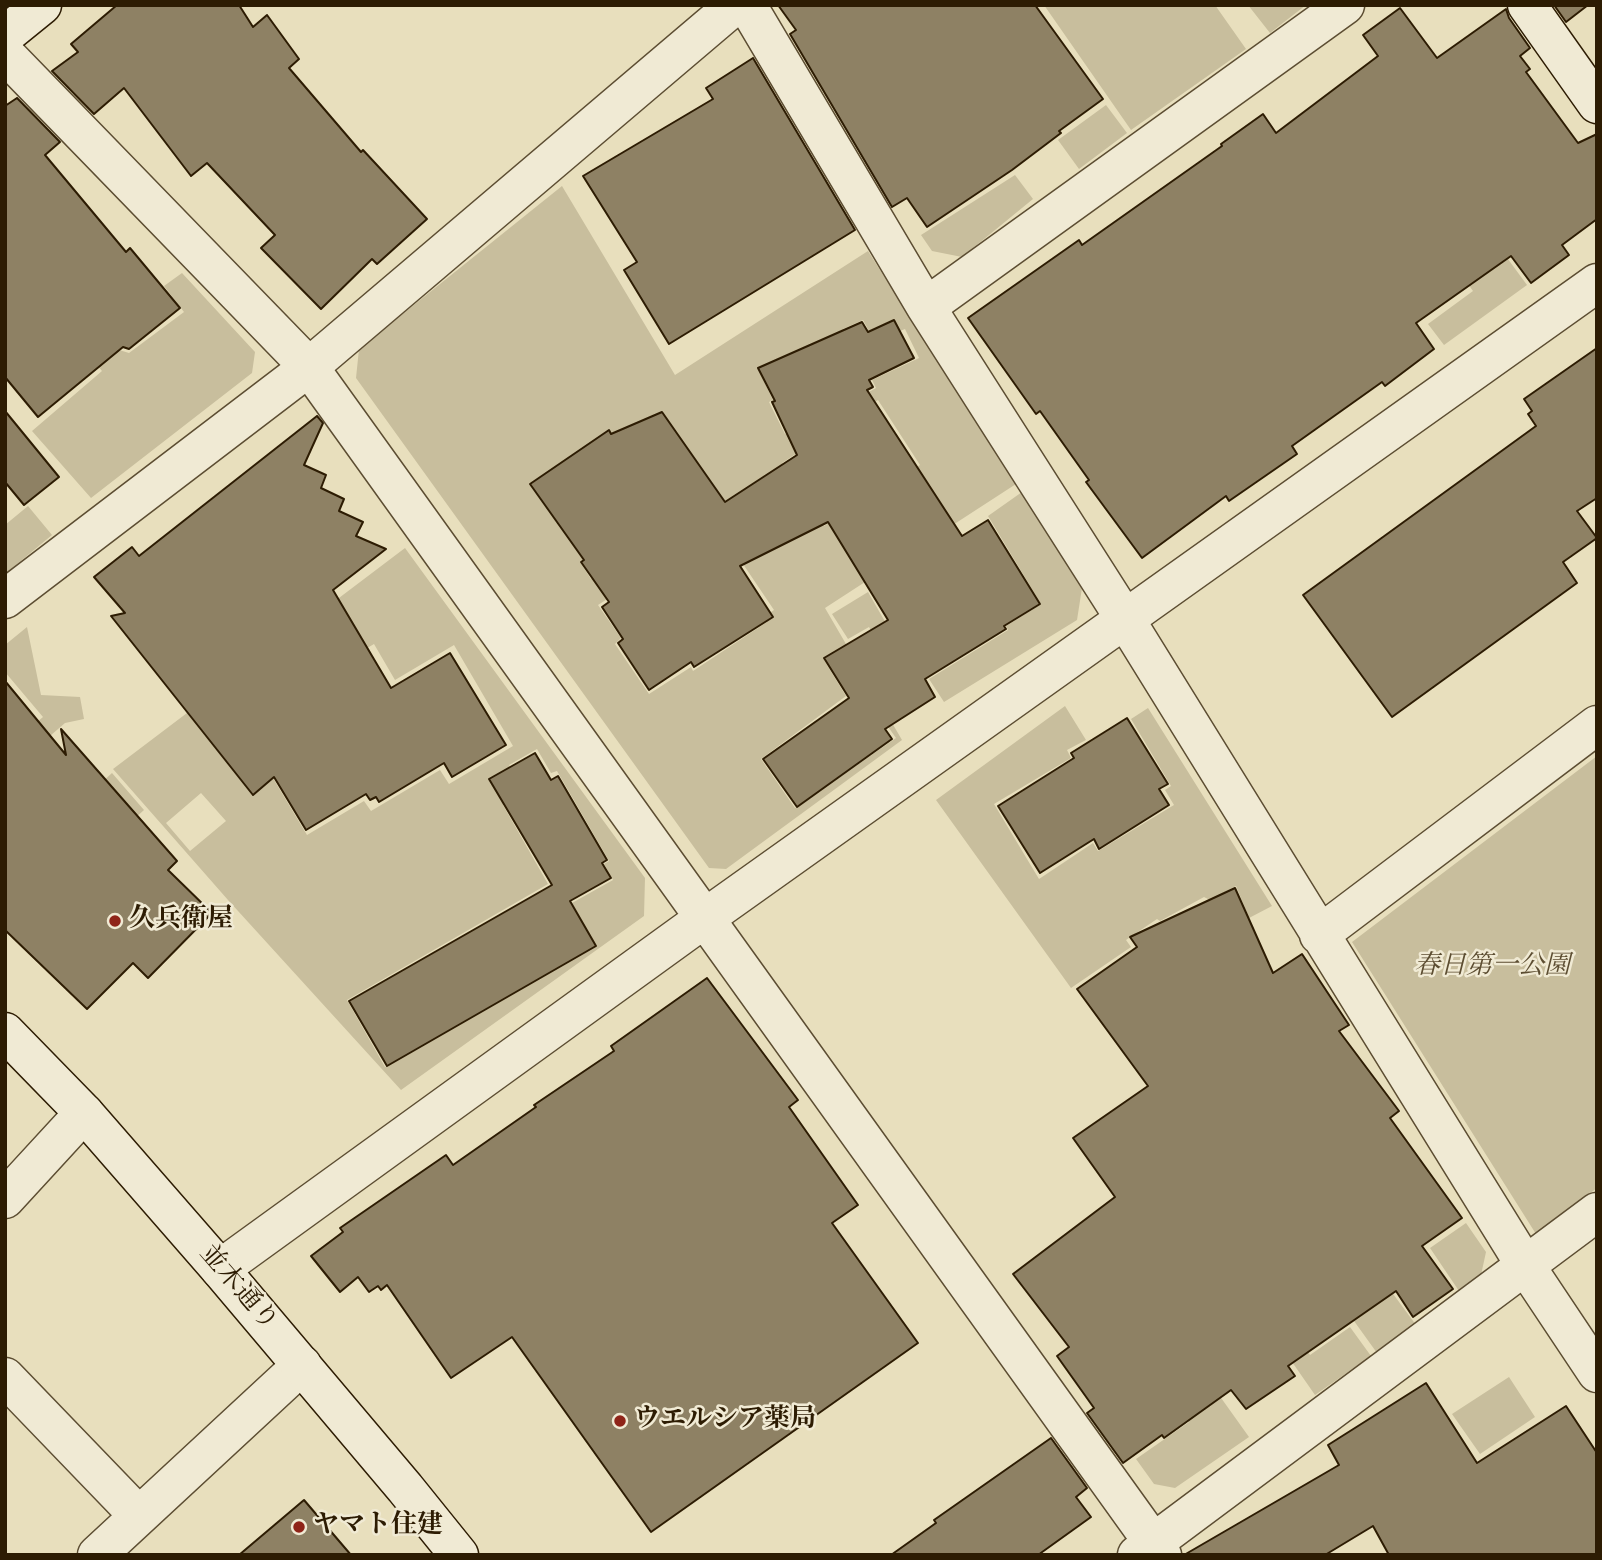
<!DOCTYPE html>
<meta charset="utf-8">
<style>
body{margin:0}
#map{position:relative;width:1602px;height:1560px;overflow:hidden;background:#e8dfbd;font-family:Vollkorn,serif}
canvas{display:block}
.frame{position:absolute;inset:0;border:7px solid #2d1c03;pointer-events:none}
</style>
<div id="map">
<canvas width="1602" height="1560"></canvas>
<div class="frame"></div>
</div>
<script>
const c = document.querySelector('canvas').getContext('2d');
c.lineJoin = 'round';
function paint(path, color) { c.fillStyle = color; c.fill(path, 'evenodd'); }
const poly = rows => new Path2D(rows.map(r => 'M' + r).join(''));
function stroke(path, color, width, dash) { c.strokeStyle = color; c.lineWidth = width; c.lineCap = dash ? 'butt' : 'round'; c.setLineDash(dash || []); c.stroke(path); }
function drawText(font, color, halo, rows, align = 'center') {
  c.font = font + ' Vollkorn,"Noto Serif JP",serif'; c.lineWidth = 5; c.setLineDash([]); c.textBaseline = 'middle'; c.strokeStyle = halo; c.fillStyle = color; for (const [text, x, y, turn = 0] of rows) {
    c.save(); c.translate(x, y); c.rotate((+turn || 0) * Math.PI / 180); c.textAlign = isNaN(turn) ? turn : align; if (halo) c.strokeText(text, 0, 0); c.fillText(text, 0, 0); c.restore();
  }
}
paint(poly([
 [1044,5,1215,5,1246,49,1131,130],
 [1248,5,1306,5,1270,33],
 [1106,105,1127,133,1079,169,1058,140],
 [1015,175,1033,199,962,257,932,251,921,235],
 [562,186,675,375,868,251,1016,484,825,608,902,740,726,869,709,868,356,378,359,349],
 [894,319,900,331,905,329,919,358,872,380,876,388,829,414,785,434,769,402,773,400,765,383,782,375,845,336,843,329,863,320,869,331],
 [878,400,920,465,824,526,782,463],
 [762,519,777,548,750,562,736,532],
 [718,527,774,610,764,617,767,622,693,671,691,667,649,694,615,644,621,638,598,605],
 [593,553,593,577,591,579,580,562],
 [844,646,862,690,896,738,795,808,761,759,846,696,824,660],
 [1480,221,1527,285,1444,345,1428,324,1473,291,1442,248],
 [182,273,255,352,252,373,91,498,32,431,102,371,82,347,90,341,129,353,184,312,164,286],
 [1022,492,1082,588,1077,620,944,702,929,679,1008,630,1006,626,1041,604,988,516],
 [28,506,52,535,5,574,5,525],
 [405,548,645,878,644,916,401,1090,228,900,113,769],
 [374,644,395,680,454,645,513,746,449,784,440,770,371,811,364,801,307,835,234,713,325,673],
 [537,749,551,773,557,771,609,861,604,864,613,880,572,903,596,946,385,1067,347,1000,548,884,503,805,525,792,509,765],
 [201,793,226,821,190,851,166,823],
 [868,592,906,658,892,665,869,627,848,639,832,614],
 [27,627,41,695,80,697,84,719,65,723,5,775,5,749,43,717,5,672,5,645],
 [1065,706,1086,740,1067,750,1071,758,994,804,1039,879,1093,843,1098,851,1174,805,1165,790,1171,786,1131,719,1148,708,1272,906,1249,918,1236,886,1210,900,1204,897,1160,921,1157,919,1126,940,1131,947,1071,988,936,800],
 [1597,756,1597,1188,1536,1234,1352,942],
 [112,773,144,810,112,839,100,784],
 [1466,1223,1486,1252,1481,1275,1459,1291,1430,1248],
 [1388,1287,1416,1325,1377,1353,1349,1314],
 [1289,1326,1310,1355,1350,1327,1371,1356,1315,1395,1274,1336],
 [1509,1377,1535,1417,1480,1454,1452,1414],
 [1219,1395,1249,1437,1175,1488,1154,1484,1136,1459,1189,1422,1186,1418]
]), '#c8be9d');
const building = poly([
 [117,5,239,5,253,27,267,15,299,59,289,68,361,152,363,150,427,219,377,264,372,259,321,309,261,248,275,235,207,163,191,176,124,88,94,114,52,71,78,52,71,44,117,5],
 [778,5,1035,5,1103,99,1059,131,1061,133,1012,170,927,227,907,198,892,207,790,34,796,30,778,5],
 [1554,5,1588,5,1566,22,1554,5],
 [1400,8,1437,58,1506,9,1509,18,1530,48,1520,56,1530,69,1526,72,1578,143,1597,134,1597,219,1562,245,1569,255,1531,283,1511,256,1416,323,1434,349,1385,386,1382,382,1292,446,1297,454,1229,501,1226,496,1142,558,1086,482,1089,480,1040,411,1036,414,968,318,1079,240,1082,245,1222,146,1221,144,1263,114,1276,133,1378,56,1363,35,1400,8],
 [753,58,855,230,669,344,624,270,637,262,583,176,713,99,706,88,753,58],
 [17,98,60,142,45,155,126,252,130,248,180,308,129,349,123,347,38,417,5,377,5,106,17,98],
 [894,320,914,358,869,380,873,387,867,390,962,536,988,520,1040,604,1004,626,1006,629,925,679,935,697,885,729,892,739,797,807,763,759,849,698,824,658,888,620,828,522,740,566,773,617,694,667,691,662,649,690,618,643,623,639,602,607,609,602,581,562,584,560,530,484,609,430,611,434,662,412,725,502,797,455,772,402,775,401,758,368,862,322,868,332,894,320],
 [1597,348,1597,498,1577,511,1597,538,1563,562,1577,583,1392,717,1303,595,1536,426,1528,414,1532,411,1524,399,1597,348],
 [5,411,59,477,24,505,5,482,5,411],
 [317,416,323,423,304,465,326,475,321,488,344,499,339,511,363,522,356,536,386,549,333,590,391,688,450,653,506,745,452,777,444,763,379,802,376,797,370,800,366,794,306,830,274,777,253,795,111,616,125,613,94,577,132,547,139,556,317,416],
 [5,681,66,755,61,729,177,861,168,870,212,913,148,978,133,963,87,1009,5,930,5,681],
 [1127,718,1168,784,1159,789,1169,805,1099,849,1094,839,1040,873,998,806,1074,758,1071,753,1127,718],
 [535,753,551,780,558,776,607,860,602,863,611,878,570,901,596,946,387,1066,349,1001,552,885,489,779,535,753],
 [1235,888,1273,973,1302,954,1349,1025,1339,1031,1399,1111,1390,1118,1462,1218,1422,1246,1453,1289,1413,1317,1396,1291,1288,1366,1295,1376,1246,1409,1231,1390,1164,1438,1162,1435,1123,1463,1087,1413,1094,1408,1057,1356,1069,1347,1013,1274,1115,1197,1073,1138,1148,1086,1077,989,1137,947,1130,937,1235,888],
 [707,978,798,1100,789,1107,858,1205,832,1223,918,1343,651,1532,512,1337,451,1378,387,1285,381,1290,378,1286,369,1292,358,1277,340,1292,311,1256,343,1232,340,1228,446,1155,453,1165,536,1107,534,1105,614,1051,611,1046,707,978],
 [1426,1383,1477,1463,1566,1406,1597,1453,1597,1555,1389,1555,1373,1526,1325,1555,1184,1555,1339,1465,1328,1445,1426,1383],
 [1051,1438,1087,1488,1076,1497,1091,1517,1038,1555,891,1555,936,1523,934,1520,1051,1438],
 [304,1500,351,1555,239,1555,304,1500]
]);
paint(building, '#8e8164');
stroke(building, '#2d1c03', 2);
const street = poly([
 [747,5,926,307,1125,619,1525,1265,1597,1373],
 [5,54,309,367,1162,1555],
 [926,307,1345,5],
 [5,599,309,367,735,5],
 [1319,935,1597,725],
 [5,1199,84,1113],
 [220,1269,705,918,1597,283],
 [5,1377,139,1516],
 [97,1555,302,1365],
 [1137,1555,1597,1212]
]);
const secondary = poly([
 [1527,5,1597,104],
 [5,35,42,5],
 [5,1032,84,1113,220,1269,405,1488,459,1555]
]);
stroke(street, '#5c4d32', 41);
stroke(secondary, '#2d1c03', 41);
stroke(street, '#f0ead4', 38);
stroke(secondary, '#f0ead4', 38);
for (const [x, y, r, color] of [
 [115,921,7,"#8f2418"],
 [620,1421,7,"#8f2418"],
 [299,1527,7,"#8f2418"]
]) { const dot = new Path2D(); dot.arc(x, y, r, 0, 2 * Math.PI); c.fillStyle = color; c.fill(dot); stroke(dot, '#f0ead4', 2.5); }
drawText('bold 26px', '#2d1c03', '#f0ead4', [
 ["久兵衛屋",129,921],
 ["ウエルシア薬局",634,1421],
 ["ヤマト住建",313,1527]
], 'left');
drawText('italic 26px', '#5c4d31', '#f0ead4', [
 ["春日第一公園",1492,968]
]);
drawText('26px', '#2d1c03', '#f0ead4', [
 ["並木通り",237,1289,49]
]);
</script>
